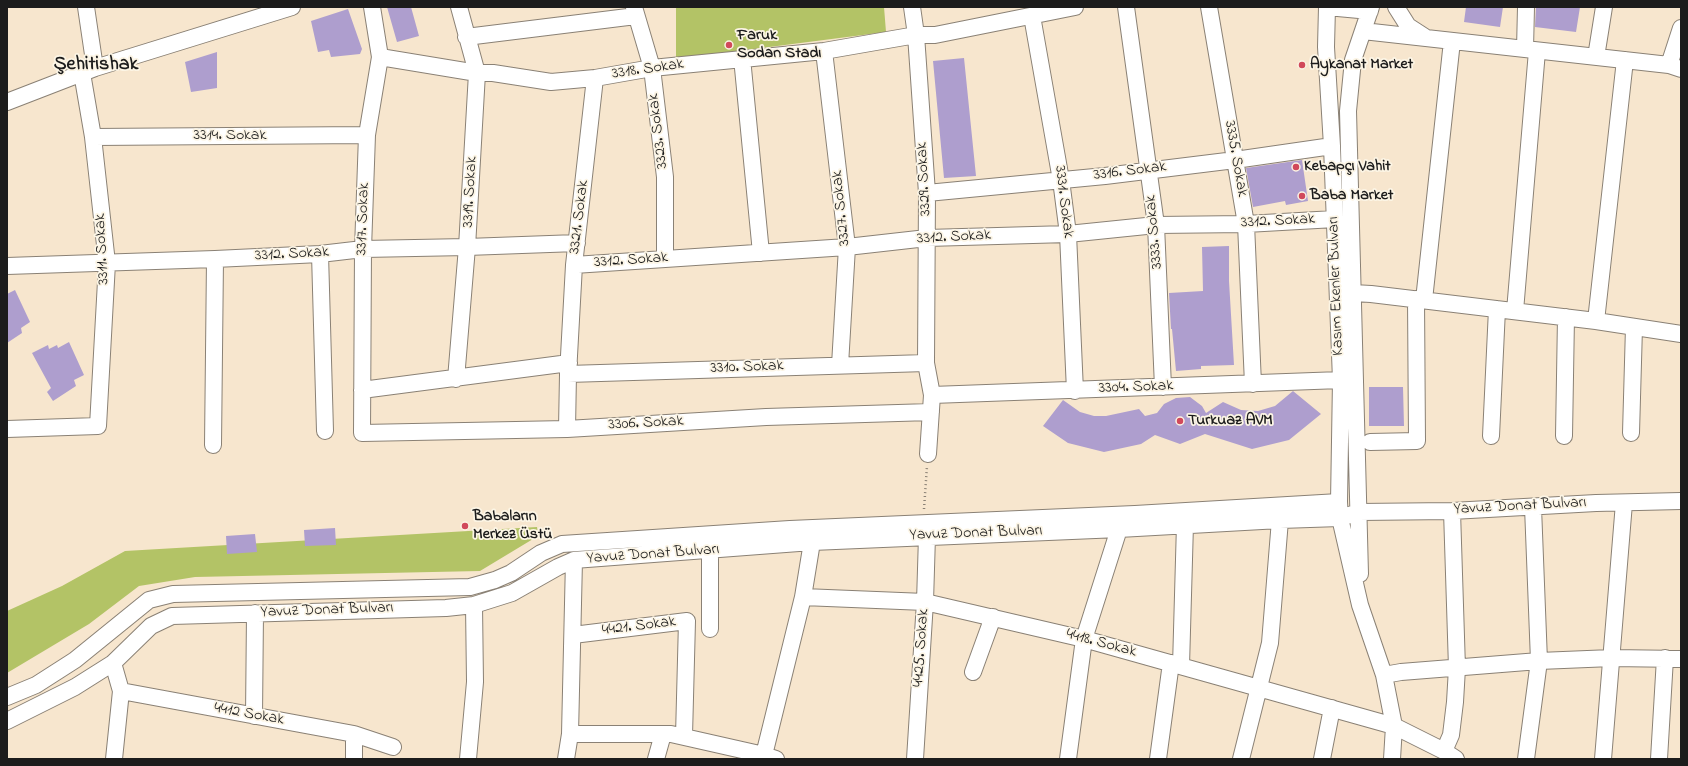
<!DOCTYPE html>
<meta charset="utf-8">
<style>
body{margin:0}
#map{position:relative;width:1688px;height:766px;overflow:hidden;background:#f7e6ce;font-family:"Indie Flower",sans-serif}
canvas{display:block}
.frame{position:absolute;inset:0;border:8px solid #1c1c1c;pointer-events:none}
</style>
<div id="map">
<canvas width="1688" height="766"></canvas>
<div class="frame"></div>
</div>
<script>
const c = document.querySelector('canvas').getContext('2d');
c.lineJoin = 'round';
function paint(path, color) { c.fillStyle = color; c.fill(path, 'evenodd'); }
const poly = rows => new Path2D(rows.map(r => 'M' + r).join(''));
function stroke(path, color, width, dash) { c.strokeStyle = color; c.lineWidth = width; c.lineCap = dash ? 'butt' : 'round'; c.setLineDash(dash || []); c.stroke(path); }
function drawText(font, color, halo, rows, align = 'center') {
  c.font = font + ' "Indie Flower",sans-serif'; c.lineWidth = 3.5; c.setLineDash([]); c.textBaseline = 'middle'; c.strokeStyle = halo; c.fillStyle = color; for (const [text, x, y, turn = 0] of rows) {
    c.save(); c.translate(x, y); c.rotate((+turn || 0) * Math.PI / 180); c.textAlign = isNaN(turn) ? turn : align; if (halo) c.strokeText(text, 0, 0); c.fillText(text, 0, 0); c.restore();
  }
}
paint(poly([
 [676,7,884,7,886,32,676,59],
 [537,527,538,536,480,571,195,577,139,586,89,624,7,673,7,611,62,586,125,551]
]), '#b3c366');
paint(poly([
 [387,7,411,7,419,36,397,42],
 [1466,7,1503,7,1500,27,1464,22],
 [1536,7,1580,7,1576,32,1535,27],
 [348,9,362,49,360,54,331,57,329,50,318,52,311,21],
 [217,52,217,88,191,92,185,62],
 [964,58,976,176,944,178,933,61],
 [1302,160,1308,201,1286,205,1285,201,1253,207,1246,168],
 [1229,246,1229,281,1234,365,1201,366,1201,369,1176,371,1172,329,1171,329,1169,293,1203,291,1202,247],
 [15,290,30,322,21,328,22,333,7,343,7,294],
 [69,342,84,375,74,380,76,386,53,401,47,392,51,388,32,353,48,345,49,349,57,345,58,348],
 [1369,387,1403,387,1404,426,1369,426],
 [1293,391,1321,414,1289,440,1252,449,1205,434,1180,444,1155,435,1141,444,1104,452,1068,443,1043,426,1063,400,1080,412,1094,416,1106,416,1139,409,1145,416,1157,413,1164,404,1176,398,1190,397,1202,406,1206,413,1223,402,1241,410,1258,411,1275,406],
 [335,528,336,545,305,546,304,530],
 [255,534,257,552,227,554,226,536]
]), '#ae9ece');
const minor = poly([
 [86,7,95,68],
 [372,7,380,57,367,135,363,249,362,433,567,429,766,417,931,412],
 [634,7,652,68,665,177,665,258],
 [912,7,916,35,935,35,1075,7],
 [1126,7,1156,225,1163,387],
 [1209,7,1246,224,1253,384],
 [1327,7,1326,47,1332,146,1341,380,1339,502,1340,518,1360,605,1384,675,1394,726,1392,759],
 [1327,7,1370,11],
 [1396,7,1408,26,1425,37],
 [1032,16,1061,180,1068,234,1075,391],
 [1363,31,1669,65,1681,69],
 [466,37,636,16],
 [1525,49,1526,7],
 [824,51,847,247,840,365],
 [380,57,477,73,493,73,551,82,595,78,652,68,824,51,916,35,927,193,926,363,932,395,928,454],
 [1596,57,1604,7],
 [742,58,761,253],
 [1669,65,1681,28],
 [7,102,95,68,292,7],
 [93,137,367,135],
 [927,193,1105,176,1235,160,1332,146],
 [320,254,325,431],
 [574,265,847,247,927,238,1068,234,1156,225,1246,224,1335,219],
 [7,266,215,259,320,254,363,249,467,247,577,243],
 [1353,293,1371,294,1596,321,1681,334],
 [1424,300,1452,41],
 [1515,311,1537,51],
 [1596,321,1625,60],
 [568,374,926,363],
 [456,379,467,247,477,73,459,7],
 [362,390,569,363],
 [932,395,1341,380],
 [7,429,98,426,107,263,93,137,82,73],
 [567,429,568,374,574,265,595,78],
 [1631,433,1634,327],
 [1491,436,1497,309],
 [1564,436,1566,317],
 [1370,442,1417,441,1416,299],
 [213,445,215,259],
 [710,550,710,629],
 [1360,574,1348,111,1353,60,1371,7],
 [803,597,925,602,1084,639,1394,726,1444,751,1456,759],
 [573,635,687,621,684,736],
 [113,663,121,691,114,759],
 [1181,666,1185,524],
 [973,672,993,617],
 [1384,675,1401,672,1539,661,1612,658,1681,659],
 [121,691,354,734,354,759],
 [7,697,36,685,75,660,149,600,173,594,470,587,495,580,511,573,541,553,562,544,790,529,1135,514,1339,502],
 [254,716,255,613],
 [7,721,75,687,113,663,151,626,172,616,446,608,474,605,512,593,558,567,574,560,812,542,1119,529,1280,520,1340,518,1359,512,1452,511,1596,503,1681,501],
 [354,734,393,747],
 [570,734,671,734,764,755,776,759],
 [1444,751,1451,735,1455,702,1457,668,1452,511],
 [468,759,475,682,474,605],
 [566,759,570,734,574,560],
 [656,759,663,734],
 [763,759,803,597,812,542],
 [915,759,925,602,927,536],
 [1068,759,1084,639,1119,529],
 [1158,759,1171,663],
 [1241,759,1270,643,1280,520],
 [1322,759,1332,708],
 [1526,759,1539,661,1533,507],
 [1603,759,1624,503],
 [1659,759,1665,658]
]);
stroke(minor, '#8a8175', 18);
stroke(poly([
 [924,509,927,466]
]), '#8a8175', 2.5, [1, 3]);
stroke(minor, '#fff', 16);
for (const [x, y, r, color] of [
 [729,45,4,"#d1495b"],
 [1302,65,4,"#d1495b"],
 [1296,167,4,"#d1495b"],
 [1302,196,4,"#d1495b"],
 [1180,421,4,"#d1495b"],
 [465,526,4,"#d1495b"]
]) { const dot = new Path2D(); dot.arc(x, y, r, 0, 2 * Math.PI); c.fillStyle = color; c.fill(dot); stroke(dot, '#fcf5e5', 1.5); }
drawText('bold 16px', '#1c1c1c', '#fcf5e5', [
 ["Faruk",737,36],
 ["Sodan Stadı",737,54],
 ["Aykanat Market",1310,65],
 ["Kebapçı Vahit",1304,167],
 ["Baba Market",1310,196],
 ["Turkuaz AVM",1188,421],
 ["Babaların",473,517],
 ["Merkez Üstü",473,535]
], 'left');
drawText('16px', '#1c1c1c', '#fcf5e5', [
 ["3318. Sokak",648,70,-8],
 ["3323. Sokak",659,131,-97],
 ["3314. Sokak",230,136],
 ["3335. Sokak",1235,159,80],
 ["3316. Sokak",1130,172,-7],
 ["3329. Sokak",925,179,-93],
 ["3319. Sokak",471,192,-87],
 ["3331. Sokak",1063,202,83],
 ["3327. Sokak",842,208,-96],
 ["3321. Sokak",580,217,-83],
 ["3317. Sokak",364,219,-88],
 ["3312. Sokak",1278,222,-3],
 ["3333. Sokak",1155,232,-95],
 ["3312. Sokak",954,238,-3],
 ["3311. Sokak",103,249,-93],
 ["3312. Sokak",292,255,-3],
 ["3312. Sokak",631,261,-4],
 ["Kasım Ekenler Bulvarı",1337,286,-92],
 ["3310. Sokak",747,368,-2],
 ["3304. Sokak",1136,388,-2],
 ["3306. Sokak",646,424,-3],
 ["Yavuz Donat Bulvarı",1520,507,-3],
 ["Yavuz Donat Bulvarı",976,534,-2],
 ["Yavuz Donat Bulvarı",653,555,-4],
 ["Yavuz Donat Bulvarı",327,611,-2],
 ["4421. Sokak",639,627,-7],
 ["4418. Sokak",1101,644,15],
 ["4425. Sokak",922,648,-86],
 ["4412 Sokak",249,715,10]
]);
drawText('bold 20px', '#1c1c1c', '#fcf5e5', [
 ["Şehitishak",96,66]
]);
</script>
